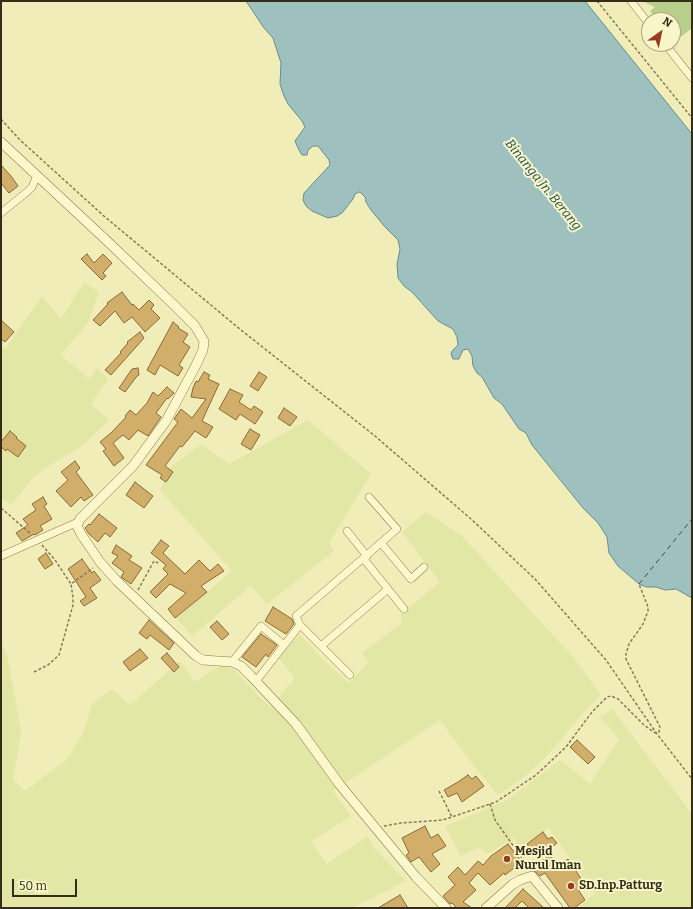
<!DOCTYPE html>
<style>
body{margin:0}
#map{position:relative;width:693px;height:909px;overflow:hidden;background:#f1edb8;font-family:Bitter,serif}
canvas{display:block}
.frame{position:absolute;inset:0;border:2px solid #352d19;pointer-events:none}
.north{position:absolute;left:641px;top:12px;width:40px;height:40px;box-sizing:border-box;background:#f8f5c8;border:1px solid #aaa582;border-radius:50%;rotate:33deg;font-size:11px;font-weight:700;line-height:16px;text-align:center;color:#352d19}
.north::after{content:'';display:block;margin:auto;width:14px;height:18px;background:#9b3a1e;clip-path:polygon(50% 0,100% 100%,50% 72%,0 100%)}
.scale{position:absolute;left:12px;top:879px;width:65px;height:18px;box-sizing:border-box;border:2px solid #352d19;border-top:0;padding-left:5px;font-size:12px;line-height:14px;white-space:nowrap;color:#352d19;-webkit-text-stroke:3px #f8f5c8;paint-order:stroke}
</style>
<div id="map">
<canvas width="693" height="909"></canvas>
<div class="frame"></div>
<div class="north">N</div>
<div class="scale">50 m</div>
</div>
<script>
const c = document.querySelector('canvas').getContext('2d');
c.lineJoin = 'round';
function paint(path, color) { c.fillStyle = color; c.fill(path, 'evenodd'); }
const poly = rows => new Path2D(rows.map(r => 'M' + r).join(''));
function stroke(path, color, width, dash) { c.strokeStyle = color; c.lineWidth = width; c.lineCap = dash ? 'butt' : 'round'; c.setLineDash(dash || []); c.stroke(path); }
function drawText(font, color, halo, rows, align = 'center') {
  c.font = font + ' Bitter,serif'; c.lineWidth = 4; c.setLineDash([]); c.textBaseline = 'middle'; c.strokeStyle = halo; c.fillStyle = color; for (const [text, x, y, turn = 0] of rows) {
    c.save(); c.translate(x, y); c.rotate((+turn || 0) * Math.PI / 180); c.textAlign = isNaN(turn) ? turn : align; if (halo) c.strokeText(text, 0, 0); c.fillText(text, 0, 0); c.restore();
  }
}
paint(poly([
 [84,282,99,292,88,323,60,355,90,379,97,368,108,379,91,404,109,420,82,446,53,463,34,477,11,505,1,497,1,344,5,349,42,296,61,319],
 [308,420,371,474,329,543,334,551,267,604,251,586,192,636,176,618,232,571,160,490,171,467,201,444,229,464],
 [426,512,461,535,574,658,601,695,583,713,548,755,523,778,498,795,470,761,440,720,333,791,351,816,311,842,327,864,368,836,375,849,406,881,352,908,1,908,1,642,8,658,21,732,13,779,25,791,66,760,84,732,92,704,112,689,130,705,180,661,195,682,221,665,235,670,255,692,270,707,295,678,278,657,300,635,329,665,349,683,369,662,362,653,402,623,401,614,440,582,402,532],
 [612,709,692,814,692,908,577,908,595,894,549,828,519,848,514,837,488,854,479,847,461,856,445,826,507,800,560,760,590,784,619,739,600,717]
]), '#e2e7a5');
paint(poly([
 [642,1,692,1,692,28,678,39,673,34,673,20,659,20,650,11,655,7]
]), '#b8cf8c');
const water = poly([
 [246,1,585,1,692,134,692,598,676,589,665,590,656,587,646,587,639,584,618,566,609,553,607,537,598,523,583,508,532,445,526,433,519,429,502,404,494,398,482,377,477,373,473,366,472,356,468,349,463,350,459,359,453,359,451,354,452,351,458,345,457,337,453,329,438,321,412,292,404,286,398,278,397,264,400,249,398,240,385,227,371,210,366,202,365,197,361,193,359,192,355,194,353,199,342,213,337,216,328,218,312,211,306,206,303,200,304,193,330,165,329,160,318,146,313,146,308,150,307,155,302,155,299,150,295,141,305,127,302,121,288,104,284,96,280,84,281,63,273,38,264,28,246,1]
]);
paint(water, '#9ec0be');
stroke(water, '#658e8d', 1);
stroke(poly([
 [639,584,692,519]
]), '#274f56', 1, [5, 4]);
const building = poly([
 [1,165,11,176,18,186,9,193,1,183,1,165],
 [87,254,94,263,103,254,112,263,103,273,106,276,102,280,81,259,87,254],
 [122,292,132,305,133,304,139,310,149,300,154,305,151,309,160,318,145,332,132,317,124,323,115,311,100,326,93,320,108,304,107,303,122,292],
 [1,320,14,332,5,342,1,339,1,320],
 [173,322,179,327,178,328,188,334,183,342,190,347,179,365,183,368,178,376,160,365,155,375,147,370,173,322],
 [140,332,144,338,111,375,105,370,121,353,120,352,128,343,127,342,140,332],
 [138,368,139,375,137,376,125,392,119,388,132,369,138,368],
 [204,372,210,375,208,379,219,384,202,421,213,427,206,438,195,431,182,447,180,446,165,466,173,472,166,482,160,478,162,475,146,465,178,422,174,419,181,409,192,418,206,399,191,397,193,388,196,381,198,382,204,372],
 [259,372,267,377,258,391,250,386,259,372],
 [167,387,174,393,168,399,167,398,156,413,161,417,148,436,138,430,129,440,123,435,113,443,124,458,114,466,103,451,106,449,100,442,112,432,126,417,125,416,130,410,136,415,147,403,153,392,158,396,167,387],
 [230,389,243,395,239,402,251,410,254,406,263,412,255,424,240,414,236,420,219,409,230,389],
 [284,408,297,417,290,426,278,418,284,408],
 [250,429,260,435,251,450,241,444,250,429],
 [10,431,17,437,16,438,26,446,18,457,7,449,6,451,1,447,1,442,10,431],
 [75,461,80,468,76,472,93,495,84,501,81,497,71,507,56,491,68,480,61,472,75,461],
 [135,482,153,496,144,508,126,495,135,482],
 [43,497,47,504,44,506,52,519,40,526,43,530,35,535,34,534,22,541,16,533,28,525,23,519,36,510,32,504,43,497],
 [99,514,117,528,110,537,105,533,98,542,89,534,85,528,89,524,90,525,99,514],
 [161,540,169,546,163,553,185,574,199,560,210,571,218,564,224,571,201,586,207,592,175,618,168,609,186,593,170,584,156,598,150,592,168,574,163,569,166,565,151,553,161,540],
 [116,545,132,556,129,560,142,568,131,584,121,577,124,572,112,563,118,556,112,553,116,545],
 [46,553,53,564,45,569,38,559,46,553],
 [82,559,92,573,94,571,101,580,90,588,97,598,84,606,80,601,86,597,68,569,82,559],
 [273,607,292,619,294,624,286,634,265,621,273,607],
 [149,620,174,643,169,650,150,635,147,639,139,633,149,620],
 [217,621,229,634,222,640,210,627,217,621],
 [261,634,277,645,268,657,266,654,256,667,242,657,261,634],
 [140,649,148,658,130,671,123,662,140,649],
 [167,653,179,667,174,672,161,658,167,653],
 [577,740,595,757,588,764,570,747,577,740],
 [468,775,472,779,476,776,484,786,462,802,457,793,448,797,444,790,458,782,468,775],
 [425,826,431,838,438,834,446,846,432,854,440,864,431,872,419,857,411,862,406,855,409,853,402,838,425,826],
 [543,832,548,839,552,837,557,843,547,851,540,844,531,850,527,844,543,832],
 [508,844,522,862,505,875,504,873,490,885,478,873,469,883,476,890,463,902,472,908,457,908,452,903,450,904,443,896,455,885,448,877,458,867,465,875,478,861,483,865,491,856,508,844],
 [550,855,558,866,568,859,586,886,579,891,585,900,574,908,570,908,545,873,540,876,531,868,550,855],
 [523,889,544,908,529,908,522,901,515,908,505,908,523,889],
 [400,895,408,908,378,908,400,895]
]);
paint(building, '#d2ae6b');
stroke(building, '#896a36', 1);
const minor = poly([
 [631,1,649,24],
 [665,44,692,78],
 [1,213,27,192,32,187,37,176],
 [347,531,367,556],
 [381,543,411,579,424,567],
 [1,556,78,522],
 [363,558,404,609],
 [300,625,350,675],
 [321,646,388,589],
 [232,662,261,626,284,645],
 [256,681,300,625,296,616,397,529,369,497]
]);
const tertiary = poly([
 [1,142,105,239,175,306,195,326,204,341,203,350,196,365,166,421,133,466,80,519,77,526,81,534,100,562,117,581,196,656,203,660,232,662,241,666,251,676,296,724,340,785,416,877,446,908],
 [486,908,513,884,520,880,532,876,558,908]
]);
stroke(minor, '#887b52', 8);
stroke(tertiary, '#887b52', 10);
stroke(poly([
 [597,1,692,118],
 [1,119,19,139,105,217,241,330,375,436,471,519,535,579,606,660,657,734,692,779],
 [1,508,31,534],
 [42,545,55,560,71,584],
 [138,590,154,561,160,564],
 [34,672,48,665,59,655,73,605,73,598,71,584,93,568],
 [439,791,452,817],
 [490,804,495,820,529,868],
 [384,826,401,823,443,820,496,802,536,775,566,747,592,712,607,697,611,696,618,699,644,725,655,733,659,732,660,727,626,659,626,654,629,644,643,624,648,611,648,607,639,584]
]), '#887b52', 1.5, [3, 2]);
stroke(minor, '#fcf8cc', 7);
stroke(tertiary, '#fcf8cc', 9);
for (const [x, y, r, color] of [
 [507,859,4,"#9b3a1e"],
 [571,886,4,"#9b3a1e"]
]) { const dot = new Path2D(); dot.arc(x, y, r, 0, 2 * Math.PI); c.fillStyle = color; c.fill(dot); stroke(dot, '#f8f5c8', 1.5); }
drawText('bold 12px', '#352d19', '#f8f5c8', [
 ["Mesjid",515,852],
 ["Nurul Iman",515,866],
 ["SD.Inp.Patturg",579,886]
], 'left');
drawText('italic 13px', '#274f56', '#f8f5c8', [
 ["Binanga Jn. Berang",543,185,51]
]);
</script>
